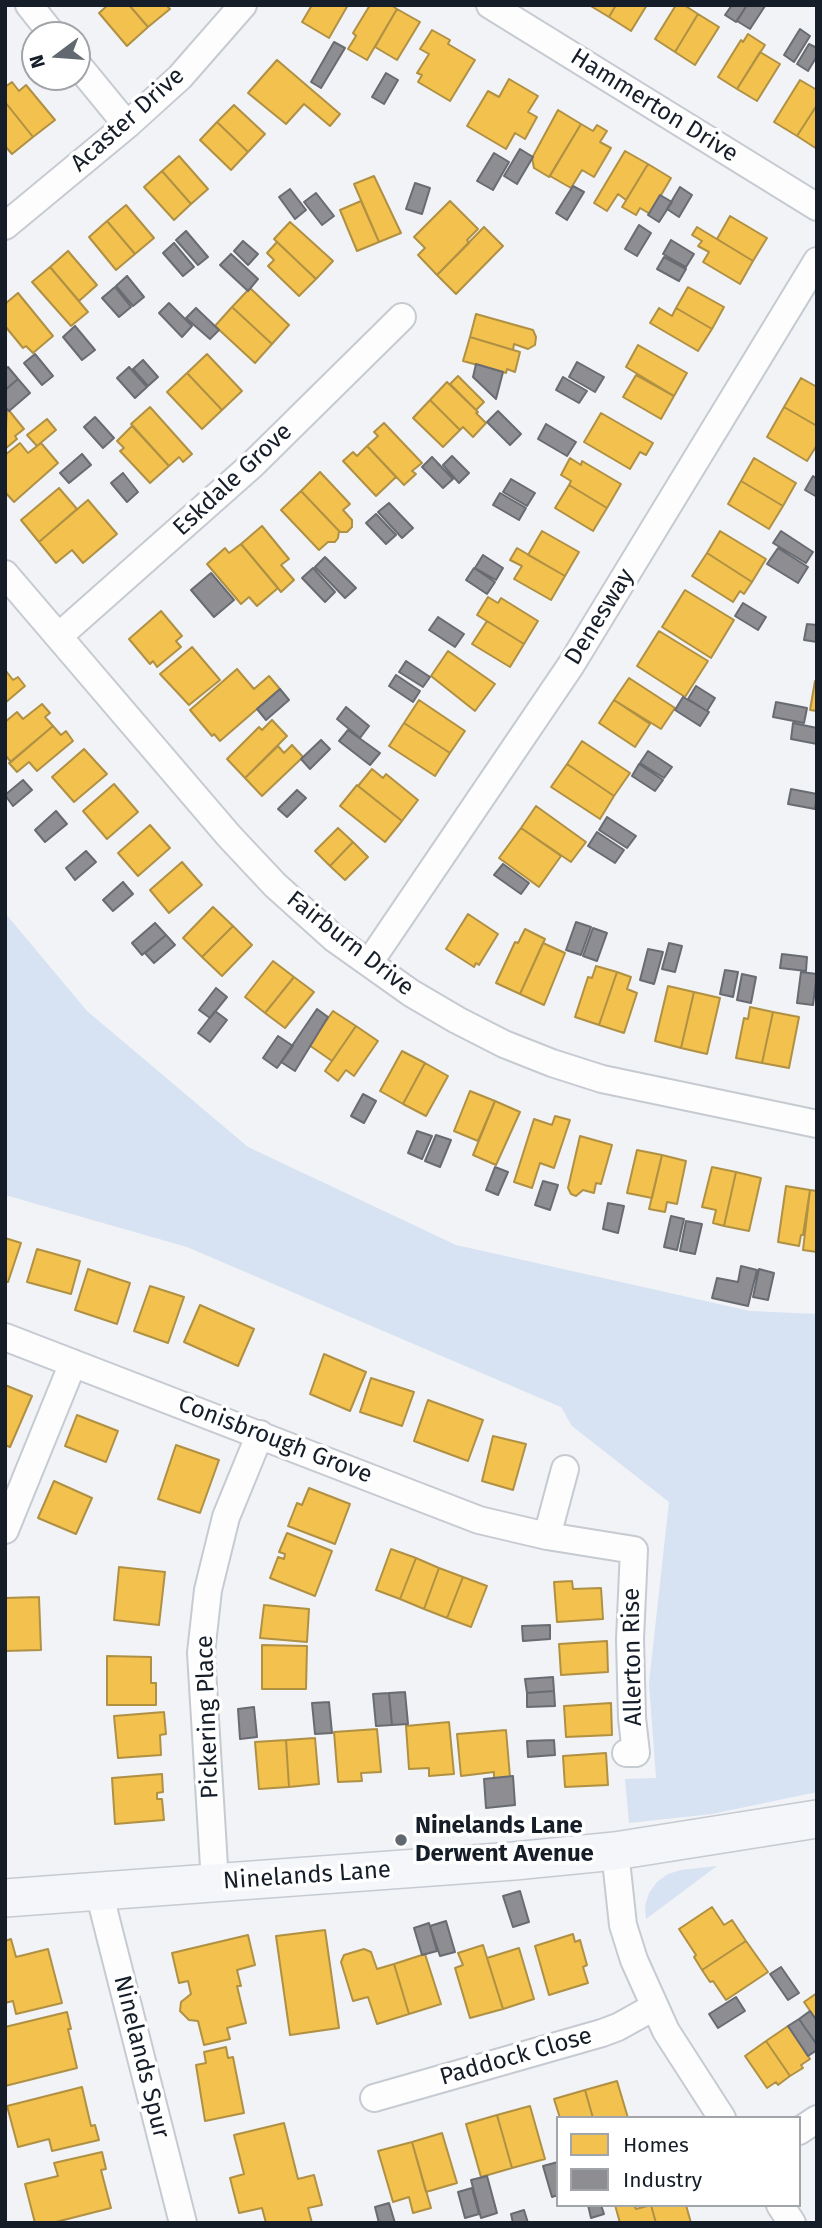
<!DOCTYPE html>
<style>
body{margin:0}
#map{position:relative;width:822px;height:2228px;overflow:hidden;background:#f1f3f6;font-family:"Fira Sans",sans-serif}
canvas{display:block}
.frame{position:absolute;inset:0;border:7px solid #151d28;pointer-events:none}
.legend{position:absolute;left:556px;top:2116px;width:245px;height:91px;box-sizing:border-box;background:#fff;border:2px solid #a1a5a9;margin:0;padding:9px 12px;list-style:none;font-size:21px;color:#151d28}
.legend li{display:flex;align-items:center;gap:14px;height:35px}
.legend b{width:35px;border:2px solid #a1a5a9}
.north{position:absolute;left:21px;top:21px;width:70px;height:70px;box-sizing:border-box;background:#fff;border:2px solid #a1a5a9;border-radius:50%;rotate:254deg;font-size:19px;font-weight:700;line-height:28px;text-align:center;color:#151d28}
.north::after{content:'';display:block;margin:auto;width:24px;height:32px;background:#626870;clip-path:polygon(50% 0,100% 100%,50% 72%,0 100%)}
</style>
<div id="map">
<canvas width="822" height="2228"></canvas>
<div class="frame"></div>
<ul class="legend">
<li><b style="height:19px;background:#f2c14e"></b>Homes</li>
<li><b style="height:19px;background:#8d8d92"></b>Industry</li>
</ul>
<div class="north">N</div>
</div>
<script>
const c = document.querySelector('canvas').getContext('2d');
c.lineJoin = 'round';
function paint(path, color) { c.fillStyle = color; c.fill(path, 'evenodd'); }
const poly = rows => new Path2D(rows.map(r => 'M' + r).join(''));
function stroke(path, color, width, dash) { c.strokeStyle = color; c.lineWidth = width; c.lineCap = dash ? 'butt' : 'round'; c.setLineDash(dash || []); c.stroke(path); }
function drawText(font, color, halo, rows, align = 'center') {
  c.font = font + ' "Fira Sans",sans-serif'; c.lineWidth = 7; c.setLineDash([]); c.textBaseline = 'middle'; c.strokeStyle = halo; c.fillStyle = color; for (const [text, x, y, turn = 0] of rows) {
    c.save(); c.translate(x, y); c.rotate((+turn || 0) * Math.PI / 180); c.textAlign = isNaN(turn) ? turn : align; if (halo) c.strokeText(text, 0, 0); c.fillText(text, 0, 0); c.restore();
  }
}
paint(poly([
 [5,913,87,1011,248,1147,456,1245,750,1311,817,1314,817,1792,712,1814,629,1823,625,1779,656,1778,649,1683,669,1502,572,1426,561,1407,187,1247,5,1195],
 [717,1866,646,1919,645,1906,649,1893,657,1882,668,1874,681,1870]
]), '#d7e2f2');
const homes = poly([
 [108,5,129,5,148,27,127,46,99,13,108,5],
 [129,5,170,5,168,7,170,9,148,27,129,5],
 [312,5,348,5,329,38,302,22,312,5],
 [370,5,391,5,397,9,367,60,348,49,356,36,353,33,370,5],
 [589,5,616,5,609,17,589,5],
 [616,5,647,5,631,31,609,17,616,5],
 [676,5,684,5,698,14,675,52,655,39,676,5],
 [397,9,420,22,397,60,375,47,397,9],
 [698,14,719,27,695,65,675,52,698,14],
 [432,30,450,40,448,44,475,60,450,101,418,82,422,75,417,73,429,54,420,49,432,30],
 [748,34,765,45,737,89,718,77,741,40,743,42,748,34],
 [760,52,780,64,757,101,737,89,760,52],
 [277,60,340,114,330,126,304,104,286,124,248,93,277,60],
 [509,79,538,96,528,112,537,117,525,139,515,133,506,149,467,126,488,91,499,97,509,79],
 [800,80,817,90,817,105,797,136,774,122,800,80],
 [12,82,19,91,26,85,55,120,33,137,5,102,5,87,12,82],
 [5,102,33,137,12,154,5,146,5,102],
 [234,105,265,134,248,152,217,122,234,105],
 [817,105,817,149,797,136,817,105],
 [558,110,581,124,549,177,534,168,532,158,558,110],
 [217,122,248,152,231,170,200,140,217,122],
 [581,124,593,131,597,125,607,131,600,142,611,148,594,177,582,170,571,188,550,176,581,124],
 [625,151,648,164,626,200,618,194,607,211,594,203,625,151],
 [179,156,208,189,191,204,162,171,179,156],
 [648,164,671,178,650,214,640,208,636,215,622,207,648,164],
 [162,171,191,204,174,220,144,187,162,171],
 [374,176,401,233,379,242,354,184,374,176],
 [361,201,379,242,357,251,340,210,361,201],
 [450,201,478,229,467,240,469,243,437,275,418,255,425,248,414,237,450,201],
 [126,205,154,238,135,254,107,221,126,205],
 [730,216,767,238,753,261,717,239,730,216],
 [107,221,135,254,116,270,89,237,107,221],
 [290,222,333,261,316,279,274,239,290,222],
 [484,227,503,246,456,294,437,275,484,227],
 [697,227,753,261,740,284,703,262,709,252,698,246,702,241,692,235,697,227],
 [277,242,316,279,299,296,268,266,274,260,267,253,277,242],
 [68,251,97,285,79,301,50,267,68,251],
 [50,267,88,312,71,326,32,282,50,267],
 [688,287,724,307,712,329,676,308,688,287],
 [250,288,289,325,272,344,232,307,250,288],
 [18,293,53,336,33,353,26,346,23,348,5,326,5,304,18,293],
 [232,307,272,344,255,363,215,326,232,307],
 [659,308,672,316,676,308,712,329,698,351,650,323,659,308],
 [476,314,533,330,536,337,535,345,528,349,514,344,513,350,470,337,476,314],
 [470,337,520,352,515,372,507,369,506,373,503,372,463,361,470,337],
 [638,345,687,373,674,396,626,367,638,345],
 [207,354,242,391,222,410,187,373,207,354],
 [187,373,222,410,202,429,167,392,187,373],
 [636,375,674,396,661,419,623,397,636,375],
 [458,376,484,402,476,410,450,384,458,376],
 [801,378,817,387,817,426,784,407,801,378],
 [447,382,478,412,476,413,486,423,473,437,463,427,460,430,430,400,447,382],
 [430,400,460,430,443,447,413,418,430,400],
 [150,407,192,454,183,462,179,457,169,466,131,424,150,407],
 [784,407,817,426,817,445,807,461,767,437,784,407],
 [7,408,24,429,15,436,17,439,5,449,7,408],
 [601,413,653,443,646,455,640,452,630,469,584,442,601,413],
 [47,419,56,430,37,446,27,435,47,419],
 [384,423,422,463,412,471,416,474,404,485,367,446,378,436,374,432,384,423],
 [132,426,169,466,150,483,120,451,124,448,117,441,132,426],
 [20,443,28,453,41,443,58,463,14,502,5,492,5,455,20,443],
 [367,446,396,477,376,496,343,461,353,452,357,456,367,446],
 [570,458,581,465,582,461,621,484,607,508,569,485,571,481,561,475,570,458],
 [754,458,796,483,783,506,741,481,754,458],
 [320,472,350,504,343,510,352,520,352,527,347,532,340,532,301,491,320,472],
 [741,481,783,506,769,529,728,504,741,481],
 [569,485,607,508,593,531,555,508,569,485],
 [59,488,77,509,39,542,21,520,59,488],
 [301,491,339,531,338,538,335,542,328,542,319,550,281,510,301,491],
 [88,500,117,534,83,563,72,550,56,563,39,542,88,500],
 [262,526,289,559,281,565,294,580,281,592,241,544,262,526],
 [542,531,579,552,565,576,528,555,542,531],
 [720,531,766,559,752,582,707,553,720,531],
 [241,544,278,588,257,606,249,597,241,604,207,564,225,548,229,553,241,544],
 [517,548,565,576,551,600,514,579,522,566,510,560,517,548],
 [707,553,752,582,744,594,740,591,733,602,692,576,707,553],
 [685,590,734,620,711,658,662,627,685,590],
 [488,597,498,603,501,598,538,621,524,644,477,615,488,597],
 [161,611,182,636,176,641,181,647,157,667,153,661,150,664,129,639,161,611],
 [487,621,524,644,510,667,472,644,487,621],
 [659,631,708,661,685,697,637,666,659,631],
 [192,647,220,680,189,705,160,674,192,647],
 [448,651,495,684,475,711,431,676,448,651],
 [237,669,254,689,269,676,280,689,220,741,214,734,212,736,190,710,237,669],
 [6,671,13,680,18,677,25,686,5,703,6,671],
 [629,678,675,708,661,729,614,700,629,678],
 [815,681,817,681,817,711,810,710,815,681],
 [419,700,465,731,450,753,404,723,419,700],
 [614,700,650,724,635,747,599,723,614,700],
 [42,704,50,713,45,717,53,726,11,762,5,755,5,722,17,712,23,719,42,704],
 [272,720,287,736,245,778,227,759,259,727,262,730,272,720],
 [404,723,450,753,435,776,389,746,404,723],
 [53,726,61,735,66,731,73,741,37,771,29,762,17,772,9,763,53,726],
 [582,741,630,773,614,796,567,764,582,741],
 [292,745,303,757,262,796,245,778,278,746,284,753,292,745],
 [84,749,107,774,74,802,52,777,84,749],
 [567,764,614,796,600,819,551,787,567,764],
 [372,769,383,778,386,774,418,800,402,821,358,786,372,769],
 [114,784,138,812,107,839,83,811,114,784],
 [357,785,402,821,385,842,340,806,357,785],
 [536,806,586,842,571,862,521,828,536,806],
 [150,825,170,848,138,876,118,853,150,825],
 [338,828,353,842,330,866,315,851,338,828],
 [521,828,561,856,539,887,499,858,521,828],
 [353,842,368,857,345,880,330,866,353,842],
 [182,862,202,885,169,913,150,890,182,862],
 [213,907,233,926,202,957,183,938,213,907],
 [468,914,498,934,479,965,476,963,474,967,446,949,468,914],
 [233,926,252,945,222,976,202,957,233,926],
 [525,929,545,939,520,994,496,983,515,942,518,943,525,929],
 [543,943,565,953,544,1005,520,994,543,943],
 [273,961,294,977,265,1013,245,997,273,961],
 [596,966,617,972,599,1025,575,1017,588,977,592,978,596,966],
 [617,972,631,977,627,989,637,993,624,1033,599,1025,617,972],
 [294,977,314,992,285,1028,265,1013,294,977],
 [668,986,694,992,681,1048,655,1041,668,986],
 [694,992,720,998,707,1054,681,1048,694,992],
 [750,1007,773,1012,762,1063,736,1058,744,1018,748,1019,750,1007],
 [333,1011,356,1026,332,1061,309,1045,333,1011],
 [773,1012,799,1017,789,1068,762,1063,773,1012],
 [356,1026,378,1041,354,1076,346,1070,338,1081,325,1071,356,1026],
 [402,1051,425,1063,403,1104,380,1091,402,1051],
 [425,1063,448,1076,426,1116,403,1104,425,1063],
 [470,1091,495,1101,478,1141,454,1131,470,1091],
 [495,1101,520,1112,496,1165,473,1155,495,1101],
 [555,1116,570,1120,554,1168,540,1163,532,1188,514,1182,534,1119,552,1125,555,1116],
 [580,1136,612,1145,601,1184,596,1183,594,1193,583,1190,576,1196,571,1194,568,1188,580,1136],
 [637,1150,662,1155,652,1198,627,1193,637,1150],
 [662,1155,686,1161,677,1204,667,1202,665,1212,649,1209,662,1155],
 [712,1167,736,1172,724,1226,713,1223,716,1210,702,1207,712,1167],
 [736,1172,761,1178,749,1231,724,1226,736,1172],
 [786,1186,810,1190,803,1235,801,1235,799,1246,778,1242,786,1186],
 [810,1190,817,1191,817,1252,803,1250,810,1190],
 [5,1238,21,1243,8,1282,5,1282,5,1238],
 [37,1249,80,1261,71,1294,27,1282,37,1249],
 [88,1269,130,1283,117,1324,75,1310,88,1269],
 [150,1286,184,1297,168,1343,134,1331,150,1286],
 [200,1305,254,1329,238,1366,184,1342,200,1305],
 [324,1354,366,1372,350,1411,310,1394,324,1354],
 [371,1378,414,1392,402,1426,360,1412,371,1378],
 [5,1385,32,1396,10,1447,5,1445,5,1385],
 [428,1400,483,1420,468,1461,414,1441,428,1400],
 [77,1415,118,1431,106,1462,65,1446,77,1415],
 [493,1436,526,1444,513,1490,482,1481,493,1436],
 [176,1445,219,1460,200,1513,158,1499,176,1445],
 [54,1481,92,1498,76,1534,38,1518,54,1481],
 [309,1488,350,1504,335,1544,288,1526,297,1503,302,1505,309,1488],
 [287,1533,332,1551,315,1596,270,1578,278,1557,284,1559,285,1554,279,1552,287,1533],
 [391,1549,416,1558,400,1599,376,1590,391,1549],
 [416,1558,439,1568,424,1609,400,1599,416,1558],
 [119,1567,165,1572,159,1625,114,1620,119,1567],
 [439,1568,463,1577,447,1618,424,1609,439,1568],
 [463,1577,487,1586,471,1627,447,1618,463,1577],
 [572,1581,573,1589,601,1588,603,1619,557,1622,554,1582,572,1581],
 [39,1597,41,1650,5,1651,5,1598,39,1597],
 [264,1605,309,1609,307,1642,260,1638,264,1605],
 [607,1641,608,1672,561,1675,559,1644,607,1641],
 [262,1645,307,1646,306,1689,262,1689,262,1645],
 [107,1656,151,1657,151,1683,156,1683,156,1705,107,1705,107,1656],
 [611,1703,612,1735,566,1737,564,1706,611,1703],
 [164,1712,166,1734,160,1735,161,1755,118,1758,114,1716,164,1712],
 [449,1722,454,1774,429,1776,429,1768,409,1769,406,1726,449,1722],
 [377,1729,381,1772,361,1773,362,1781,338,1782,334,1732,377,1729],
 [506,1730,510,1777,494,1778,494,1772,461,1776,457,1734,506,1730],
 [315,1738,319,1784,289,1787,286,1740,315,1738],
 [286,1740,289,1787,259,1789,255,1742,286,1740],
 [606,1753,608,1785,565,1787,563,1756,606,1753],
 [162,1774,163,1792,157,1793,157,1799,162,1799,164,1820,115,1824,112,1778,162,1774],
 [712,1907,724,1925,732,1920,746,1941,702,1970,694,1957,696,1955,679,1929,712,1907],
 [325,1930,339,2028,290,2035,276,1936,325,1930],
 [573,1934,575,1942,580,1940,587,1965,583,1967,588,1983,549,1995,535,1946,573,1934],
 [248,1935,255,1965,237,1970,241,1986,237,1986,246,2023,227,2028,230,2039,204,2045,198,2021,189,2020,180,2011,181,2002,191,1994,188,1981,179,1983,172,1953,248,1935],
 [11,1939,16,1957,48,1949,62,2003,16,2014,13,2001,5,2003,5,1941,11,1939],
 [746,1941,768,1972,726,2000,713,1981,710,1982,702,1970,746,1941],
 [483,1945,503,2009,470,2018,455,1968,463,1965,458,1953,483,1945],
 [519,1948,534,1999,503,2009,487,1958,519,1948],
 [364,1949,371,1952,377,1969,394,1964,409,2014,377,2024,368,1997,353,2001,341,1962,344,1955,364,1949],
 [425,1954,441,2004,409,2014,394,1964,425,1954],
 [817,1993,817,2021,804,2002,817,1993],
 [67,2012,71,2029,68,2029,77,2068,5,2086,5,2027,67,2012],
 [788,2026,810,2059,801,2065,803,2068,790,2076,766,2041,788,2026],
 [766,2041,790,2076,778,2085,776,2082,767,2088,745,2056,766,2041],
 [226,2047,228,2058,233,2057,244,2113,205,2121,196,2065,206,2063,204,2052,226,2047],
 [617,2081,628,2118,593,2118,585,2090,617,2081],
 [82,2087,91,2126,95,2125,99,2140,52,2151,49,2139,18,2147,7,2106,82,2087],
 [585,2090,593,2118,560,2118,554,2099,585,2090],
 [530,2106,545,2159,512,2168,497,2115,530,2106],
 [497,2115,512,2168,481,2177,466,2124,497,2115],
 [284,2123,298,2179,314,2175,322,2205,308,2208,312,2223,266,2223,262,2208,239,2213,230,2178,244,2174,234,2135,284,2123],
 [442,2133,457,2183,426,2192,412,2142,442,2133],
 [412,2142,431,2208,413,2213,409,2197,393,2202,378,2151,412,2142],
 [102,2152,106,2169,101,2170,111,2208,52,2223,35,2223,25,2184,58,2176,54,2163,102,2152],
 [615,2205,634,2205,636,2209,651,2205,656,2223,620,2223,615,2205],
 [651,2205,686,2205,691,2223,656,2223,651,2205]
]);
paint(homes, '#f2c14e');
stroke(homes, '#b09043', 2);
const industry = poly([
 [732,5,747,5,736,22,725,15,732,5],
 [747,5,765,6,750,29,737,21,747,5],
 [800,29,810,36,794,62,784,55,800,29],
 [334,42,345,48,321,88,311,82,334,42],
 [809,44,817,48,817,56,808,71,797,64,809,44],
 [386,73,398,80,384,104,372,97,386,73],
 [520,149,533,157,517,184,504,176,520,149],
 [494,153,509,162,493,190,477,181,494,153],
 [415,183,430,188,422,214,406,209,415,183],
 [573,186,584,192,567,220,556,213,573,186],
 [680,187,692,195,679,217,667,209,680,187],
 [290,189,306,210,295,219,279,197,290,189],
 [316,193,334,216,322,225,304,202,316,193],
 [660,195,672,202,659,222,648,215,660,195],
 [639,225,651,233,637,256,625,249,639,225],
 [186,231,208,257,198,265,176,240,186,231],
 [671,240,694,254,686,267,663,254,671,240],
 [243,241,258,254,248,265,234,251,243,241],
 [174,243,194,267,183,276,163,253,174,243],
 [231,254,258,279,248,291,220,265,231,254],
 [664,257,686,269,679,281,657,269,664,257],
 [127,276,144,297,133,306,116,286,127,276],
 [115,287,131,307,119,317,102,298,115,287],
 [169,303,192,326,182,337,159,313,169,303],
 [196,308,219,330,210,339,186,318,196,308],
 [75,326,95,350,82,360,63,337,75,326],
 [35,354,53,376,42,385,24,363,35,354],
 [143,360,158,377,148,386,133,369,143,360],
 [577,362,604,377,595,392,569,377,577,362],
 [476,364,503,372,496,399,473,377,476,364],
 [8,367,18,379,5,390,5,369,8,367],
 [129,367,147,387,135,398,117,378,129,367],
 [563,377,587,391,579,403,556,390,563,377],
 [18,379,30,393,9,411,5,407,5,390,18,379],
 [498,411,521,434,510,445,487,422,498,411],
 [95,417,114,438,103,448,84,427,95,417],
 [546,424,576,442,567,456,538,439,546,424],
 [82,454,91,465,69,483,60,473,82,454],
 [452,456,469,473,459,483,443,465,452,456],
 [432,457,453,479,443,488,422,467,432,457],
 [123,473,138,492,127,502,111,483,123,473],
 [813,476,817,479,817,497,805,490,813,476],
 [511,479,535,493,527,506,503,492,511,479],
 [500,493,526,508,519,520,493,505,500,493],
 [389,503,413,528,402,538,378,512,389,503],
 [376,514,396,535,386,544,366,523,376,514],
 [781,531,813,552,806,563,773,543,781,531],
 [778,548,808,567,798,583,767,564,778,548],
 [483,555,503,568,496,580,475,568,483,555],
 [325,557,356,588,345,598,315,567,325,557],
 [313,568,335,592,325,602,302,578,313,568],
 [474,568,495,582,487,594,466,580,474,568],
 [211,573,234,600,214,617,191,590,211,573],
 [743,603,766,617,758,630,735,616,743,603],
 [438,617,464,634,455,647,429,630,438,617],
 [807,624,817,625,817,642,804,640,807,624],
 [406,661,430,677,423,687,399,672,406,661],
 [396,675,420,691,413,702,389,686,396,675],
 [696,686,715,698,707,711,688,699,696,686],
 [280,689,289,700,266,720,257,709,280,689],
 [683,697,709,712,700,726,675,710,683,697],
 [776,702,807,708,804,723,773,717,776,702],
 [346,707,369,726,360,738,337,719,346,707],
 [793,723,817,728,817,744,791,739,793,723],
 [348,730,380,753,370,765,339,741,348,730],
 [321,740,330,749,310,769,301,759,321,740],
 [648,751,672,767,664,778,640,763,648,751],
 [639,764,663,780,655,791,632,776,639,764],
 [23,780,32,790,13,806,5,795,23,780],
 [791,789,817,794,815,809,788,804,791,789],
 [297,790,306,798,287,817,278,809,297,790],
 [56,811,67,824,45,842,35,830,56,811],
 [607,817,636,836,627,848,599,830,607,817],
 [597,832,624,850,615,863,588,846,597,832],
 [86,851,96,862,75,880,66,868,86,851],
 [503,864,529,883,521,894,494,875,503,864],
 [123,882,133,894,113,911,103,900,123,882],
 [576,922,591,927,581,955,566,950,576,922],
 [155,923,166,935,142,955,132,943,155,923],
 [593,928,607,933,597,961,583,956,593,928],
 [166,935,175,945,154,963,145,953,166,935],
 [669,943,682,946,675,972,662,969,669,943],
 [648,949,663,952,654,984,640,980,648,949],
 [782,954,807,957,806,971,780,968,782,954],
 [725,970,738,972,733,997,720,994,725,970],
 [801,972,817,974,813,1005,797,1003,801,972],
 [742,974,756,977,751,1003,737,1000,742,974],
 [216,988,227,997,210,1018,199,1010,216,988],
 [317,1009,328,1017,295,1071,281,1062,317,1009],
 [215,1011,227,1020,210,1042,198,1033,215,1011],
 [278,1036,293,1046,277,1068,263,1058,278,1036],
 [363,1094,376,1101,364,1123,351,1116,363,1094],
 [417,1131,432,1136,422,1159,408,1153,417,1131],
 [436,1135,451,1140,440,1167,425,1161,436,1135],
 [495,1167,508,1172,498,1195,486,1190,495,1167],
 [543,1181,558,1185,550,1210,535,1205,543,1181],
 [608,1203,624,1206,618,1233,603,1229,608,1203],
 [671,1216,684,1219,677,1250,664,1247,671,1216],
 [686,1221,702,1224,695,1254,680,1251,686,1221],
 [741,1266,757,1270,748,1306,712,1298,717,1278,738,1282,741,1266],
 [759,1269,774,1273,768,1300,753,1297,759,1269],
 [550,1625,550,1639,523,1641,522,1626,550,1625],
 [553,1677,554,1691,527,1693,525,1679,553,1677],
 [554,1691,555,1706,527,1707,527,1693,554,1691],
 [405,1692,408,1724,392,1725,389,1693,405,1692],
 [389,1693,392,1725,376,1726,373,1694,389,1693],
 [329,1702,332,1733,315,1734,312,1703,329,1702],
 [254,1707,257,1737,240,1739,238,1709,254,1707],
 [554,1740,555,1755,528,1757,527,1741,554,1740],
 [513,1776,515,1805,486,1808,484,1779,513,1776],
 [520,1891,529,1922,513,1927,503,1896,520,1891],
 [446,1921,455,1952,440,1956,430,1926,446,1921],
 [429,1923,437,1951,422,1955,414,1928,429,1923],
 [781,1967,799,1993,788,2000,770,1974,781,1967],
 [736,1997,745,2011,718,2028,709,2014,736,1997],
 [810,2011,817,2021,817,2045,799,2019,810,2011],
 [799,2019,817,2045,817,2050,808,2056,788,2026,799,2019],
 [558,2162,558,2195,552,2197,543,2166,558,2162],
 [487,2176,497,2213,481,2218,471,2180,487,2176],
 [472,2188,479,2214,465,2218,458,2192,472,2188],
 [389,2203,395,2223,379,2223,375,2207,389,2203],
 [588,2205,601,2205,604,2214,591,2218,588,2205],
 [524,2210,528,2223,513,2223,511,2214,524,2210]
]);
paint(industry, '#8d8d92');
stroke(industry, '#696b72', 2);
const street = poly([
 [29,5,53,35],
 [490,5,817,207],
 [77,64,127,125],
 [5,226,127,125,180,77,243,5],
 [5,574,229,836,275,885,335,939,411,993,457,1020,504,1044,552,1063,602,1079,817,1124],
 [59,636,252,465,402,317],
 [369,963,571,665,817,261],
 [5,1337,479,1520,547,1536],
 [565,1469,547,1536,634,1550,630,1639,632,1718,636,1753,626,1753],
 [5,1530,73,1363],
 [615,1851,623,1925,634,1960,666,2031,722,2118],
 [215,1883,201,1653,208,1590,226,1517,260,1434],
 [99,1892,183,2223],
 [374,2098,602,2033,618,2027,654,2007],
 [799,2131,817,2119],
 [780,2205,792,2223]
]);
const secondary = poly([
 [5,1898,514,1861,615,1851,817,1819]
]);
stroke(street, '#c6cbd2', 30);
stroke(secondary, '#c6cbd2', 40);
stroke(street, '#fdfdfe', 26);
stroke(secondary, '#f4f6f9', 37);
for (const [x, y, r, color] of [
 [401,1840,7,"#626870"]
]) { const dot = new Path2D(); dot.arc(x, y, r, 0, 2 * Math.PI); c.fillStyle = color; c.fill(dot); stroke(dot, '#fff', 2.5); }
drawText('24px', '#151d28', '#fff', [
 ["Hammerton Drive",654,106,32],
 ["Acaster Drive",128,120,-42],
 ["Eskdale Grove",233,480,-43],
 ["Denesway",600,617,-58],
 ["Fairburn Drive",350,944,38],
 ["Conisbrough Grove",275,1440,21],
 ["Allerton Rise",633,1657,-91],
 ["Pickering Place",208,1717,-92],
 ["Ninelands Lane",307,1876,-4],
 ["Ninelands Spur",141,2057,76],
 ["Paddock Close",516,2057,-16]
]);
drawText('bold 24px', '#151d28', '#fff', [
 ["Ninelands Lane",415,1826],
 ["Derwent Avenue",415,1854]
], 'left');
</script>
